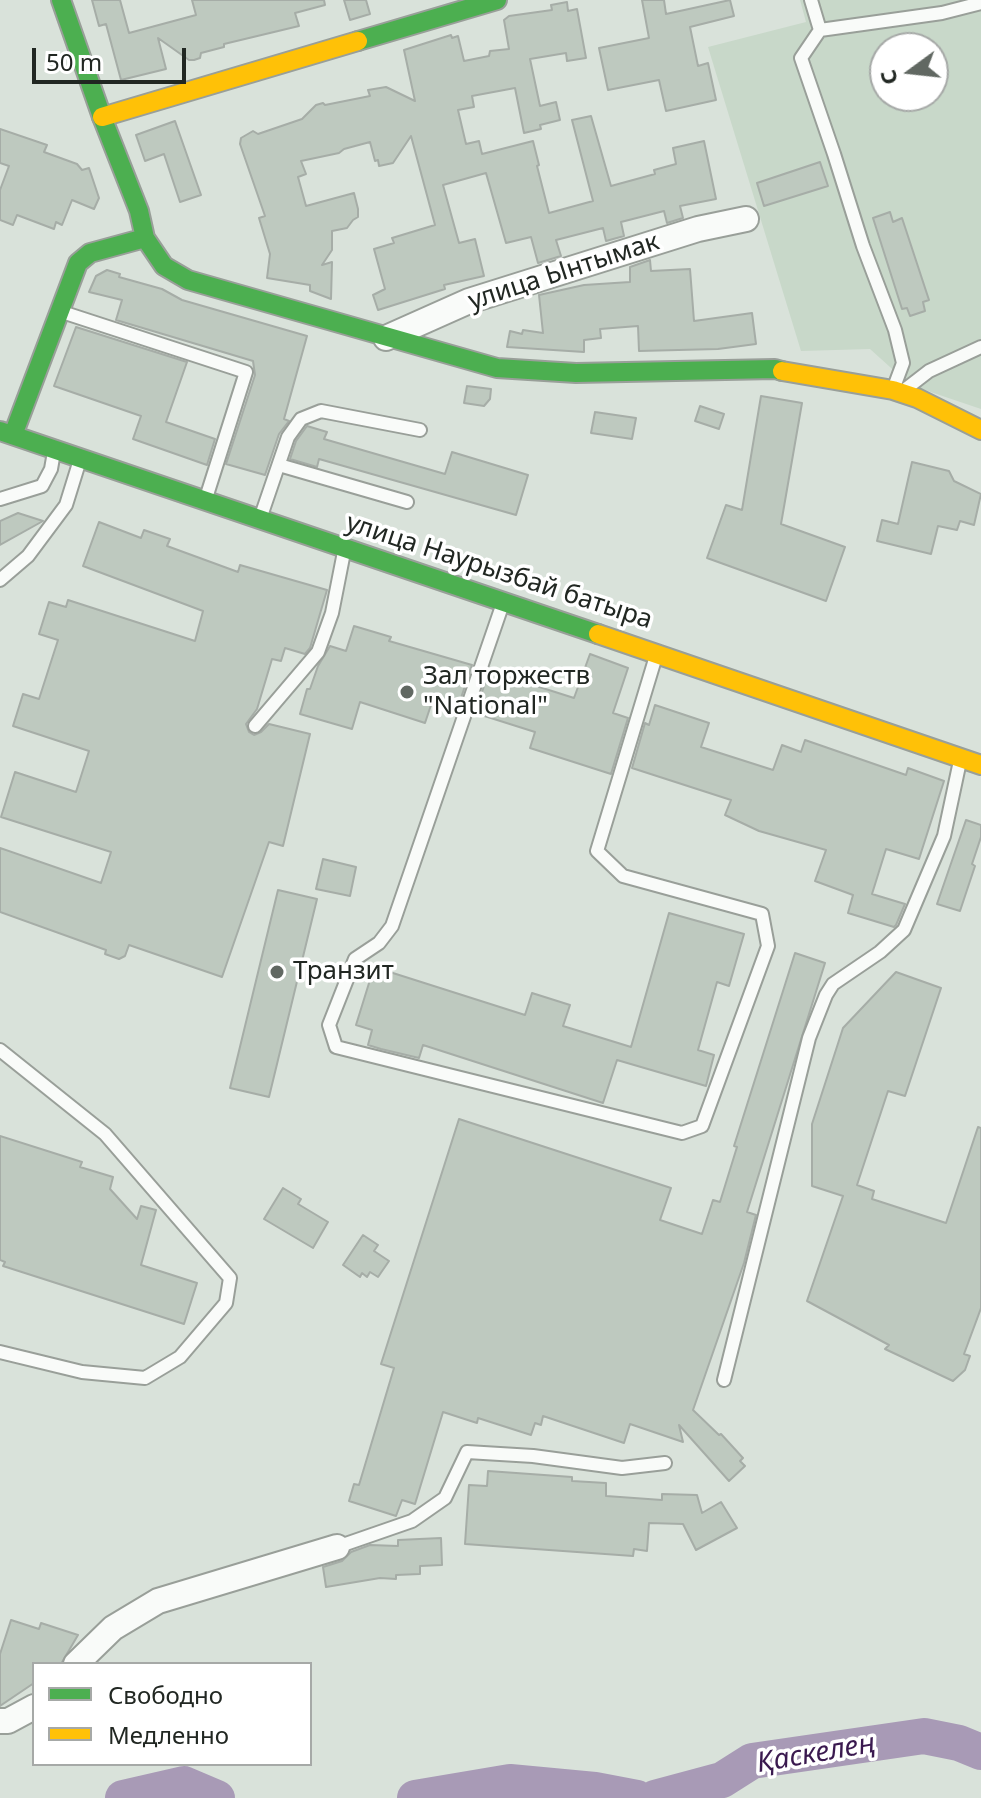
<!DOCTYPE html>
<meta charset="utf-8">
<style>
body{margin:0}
#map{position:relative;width:981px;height:1798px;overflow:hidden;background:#d9e2da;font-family:"Noto Sans",sans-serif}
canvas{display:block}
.legend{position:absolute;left:32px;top:1662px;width:280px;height:104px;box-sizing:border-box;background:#fff;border:2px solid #a6a9a7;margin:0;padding:10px 14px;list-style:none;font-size:24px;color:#212722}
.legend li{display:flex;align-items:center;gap:16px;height:40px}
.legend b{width:40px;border:2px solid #a6a9a7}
.north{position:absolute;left:869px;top:32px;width:80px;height:80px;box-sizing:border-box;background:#fff;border:2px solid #a6a9a7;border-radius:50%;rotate:255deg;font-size:22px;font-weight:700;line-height:32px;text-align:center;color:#212722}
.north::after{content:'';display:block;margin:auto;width:28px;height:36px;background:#616862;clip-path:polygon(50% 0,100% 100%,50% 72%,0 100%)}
.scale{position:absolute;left:32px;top:48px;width:154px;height:36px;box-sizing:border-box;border:4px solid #212722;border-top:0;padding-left:10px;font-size:24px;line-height:28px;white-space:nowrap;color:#212722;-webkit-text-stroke:6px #fff;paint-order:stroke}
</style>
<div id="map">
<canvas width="981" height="1798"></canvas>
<ul class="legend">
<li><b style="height:10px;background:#4caf50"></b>Свободно</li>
<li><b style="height:10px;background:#ffc107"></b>Медленно</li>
</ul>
<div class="north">С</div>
<div class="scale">50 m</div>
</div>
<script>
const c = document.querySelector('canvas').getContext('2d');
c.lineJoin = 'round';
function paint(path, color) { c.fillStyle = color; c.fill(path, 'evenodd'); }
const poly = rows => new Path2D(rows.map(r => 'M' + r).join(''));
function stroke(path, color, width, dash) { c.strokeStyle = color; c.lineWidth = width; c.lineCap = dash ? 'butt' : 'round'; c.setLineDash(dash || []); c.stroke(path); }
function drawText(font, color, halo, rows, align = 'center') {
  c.font = font + ' "Noto Sans",sans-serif'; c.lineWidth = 7; c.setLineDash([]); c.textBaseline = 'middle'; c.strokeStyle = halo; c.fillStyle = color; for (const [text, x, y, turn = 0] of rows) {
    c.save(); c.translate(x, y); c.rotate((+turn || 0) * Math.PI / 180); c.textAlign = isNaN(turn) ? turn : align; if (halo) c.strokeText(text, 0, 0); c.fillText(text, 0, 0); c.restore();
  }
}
paint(poly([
 [800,0,981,0,981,409,910,385,870,349,801,351,708,47,806,22],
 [885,48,933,48,933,96,885,96]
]), '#c8d8c9');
stroke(poly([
 [123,1798,184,1784,217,1798],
 [415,1798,510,1782,595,1790,637,1798],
 [655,1798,722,1780,752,1761,924,1736,959,1743,981,1752]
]), '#a89ab6', 36);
const building = poly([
 [92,0,120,0,129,33,196,15,192,0,324,0,325,5,295,13,299,26,224,44,224,47,201,53,200,58,194,60,189,60,158,38,166,69,121,80,106,24,99,26,92,0],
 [344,0,366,0,370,14,350,20,344,0],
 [642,0,664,0,666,14,730,0,734,16,690,27,698,66,708,63,716,100,666,111,659,80,608,90,599,48,649,38,642,0],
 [567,2,568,11,577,9,586,58,567,61,566,53,530,59,540,106,556,102,560,120,540,125,541,129,524,133,515,88,472,96,474,107,458,110,466,144,479,141,482,154,533,141,539,165,537,166,549,213,593,201,572,120,591,116,611,186,655,174,654,170,676,164,673,148,704,141,716,199,680,206,683,218,667,223,664,211,621,222,624,236,606,241,603,228,556,240,561,256,538,263,531,237,506,243,486,173,443,185,459,243,475,239,484,276,444,285,445,289,378,310,373,295,385,289,374,249,394,243,392,238,435,225,411,136,393,163,379,166,378,160,375,161,370,142,344,149,339,153,301,161,306,174,298,177,306,206,354,193,358,209,358,217,353,220,347,228,332,231,332,250,322,265,332,262,331,299,310,291,310,285,267,278,270,254,259,218,265,216,240,144,241,138,253,131,258,134,302,119,316,105,323,103,325,105,370,96,368,90,386,87,415,101,404,50,451,35,452,38,458,36,464,61,489,56,490,51,509,49,504,20,509,16,552,10,551,5,567,2],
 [175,121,201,195,180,202,164,154,145,161,136,135,175,121],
 [0,129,47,145,44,152,77,164,82,170,89,168,99,198,94,209,72,200,62,225,56,222,54,229,17,215,13,225,0,220,0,190,9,166,0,163,0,129],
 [820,162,828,186,764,206,757,183,820,162],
 [890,212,893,222,902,218,929,300,923,302,925,311,910,316,907,308,902,309,873,218,890,212],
 [650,260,651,271,690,269,694,321,752,313,756,344,718,349,639,351,638,326,600,329,601,338,584,340,584,352,507,347,510,331,522,334,523,330,543,333,539,295,584,285,630,282,630,267,650,260],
 [107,270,120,274,119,277,162,289,182,300,307,336,284,419,289,421,279,434,265,475,226,464,255,375,253,361,116,320,122,300,89,292,96,276,107,270],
 [76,327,187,362,166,422,215,439,207,465,133,439,141,416,54,386,76,327],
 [467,386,491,389,490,399,484,406,464,403,467,386],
 [761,396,802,403,781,524,845,547,826,601,707,558,726,505,742,510,761,396],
 [700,406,724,414,719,429,695,421,700,406],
 [595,412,636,418,632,439,591,433,595,412],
 [307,426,327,432,324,439,445,474,452,452,528,475,516,515,319,459,317,467,290,459,296,441,307,426],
 [912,462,949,471,954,481,981,494,974,525,960,521,957,530,938,526,931,554,877,541,882,520,898,524,912,462],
 [18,513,43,521,0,545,0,521,18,513],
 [99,522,141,538,144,530,170,539,167,546,238,572,240,565,327,590,310,648,305,654,285,648,281,661,272,659,257,709,246,724,249,732,254,735,261,732,269,724,310,734,283,846,269,842,222,977,129,945,125,956,119,959,105,954,106,950,0,912,0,848,101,883,111,852,1,817,15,772,76,792,89,751,13,726,23,694,39,699,58,640,39,634,49,602,66,607,68,600,195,641,203,611,83,566,99,522],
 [354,626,391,637,389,641,472,665,458,707,433,699,425,723,360,702,352,729,300,714,307,689,310,689,318,666,330,646,346,651,354,626],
 [590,654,628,668,613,713,628,718,611,774,530,748,535,732,475,713,489,671,574,698,590,654],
 [655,705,709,723,701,747,773,770,782,745,801,752,805,740,906,775,908,768,944,781,919,859,886,849,872,894,905,904,896,925,894,927,848,913,853,895,815,881,826,850,759,831,725,815,731,800,632,768,645,723,649,725,655,705],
 [966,820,981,825,981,837,972,864,975,866,960,911,937,904,966,820],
 [323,859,356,867,350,896,316,889,323,859],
 [278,890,317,899,269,1097,230,1088,278,890],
 [669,913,744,934,729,986,717,982,698,1050,714,1055,706,1086,617,1060,603,1103,423,1045,419,1058,381,1049,368,1045,372,1030,356,1025,374,967,525,1015,532,993,570,1005,563,1026,631,1047,669,913],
 [795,953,825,963,747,1212,756,1215,744,1263,693,1410,719,1435,721,1434,743,1458,740,1461,745,1466,729,1481,679,1425,683,1442,630,1424,624,1443,543,1416,541,1425,535,1423,531,1435,478,1418,477,1423,443,1412,415,1504,402,1500,396,1516,349,1501,354,1484,359,1485,394,1368,381,1364,459,1119,671,1188,660,1220,702,1234,713,1200,720,1202,737,1147,734,1146,795,953],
 [896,972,941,988,905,1096,888,1091,857,1185,874,1191,872,1199,946,1223,978,1127,981,1128,981,1308,964,1354,970,1356,965,1370,953,1381,885,1349,889,1345,807,1301,843,1196,812,1186,812,1124,843,1028,896,972],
 [0,1136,82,1162,80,1167,113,1177,110,1189,137,1219,141,1206,156,1210,141,1265,197,1283,184,1324,3,1266,5,1262,0,1260,0,1136],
 [283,1188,301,1199,298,1204,328,1222,313,1248,264,1219,283,1188],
 [363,1235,378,1245,374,1251,389,1261,378,1277,370,1272,367,1277,362,1273,360,1277,343,1265,363,1235],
 [488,1471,572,1477,572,1481,606,1483,606,1496,662,1500,662,1494,697,1495,702,1513,721,1502,737,1528,696,1550,683,1524,649,1523,647,1551,634,1549,633,1556,465,1544,469,1485,487,1486,488,1471],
 [441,1538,442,1565,420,1566,420,1574,396,1575,396,1579,380,1578,326,1587,323,1567,342,1561,351,1552,370,1545,398,1546,398,1540,441,1538],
 [11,1620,39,1629,41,1623,78,1635,61,1664,34,1664,34,1683,0,1706,0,1654,11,1620]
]);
paint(building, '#bec9bf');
stroke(building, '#a6ada7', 2);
const lane = poly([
 [811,0,820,30,801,58,834,154,863,246,895,330,903,363,894,387],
 [820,30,942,13,981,3],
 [62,312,246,372,206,498],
 [907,388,929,371,981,347],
 [279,465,407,502],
 [0,499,42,486,51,469,54,452],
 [261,516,288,437,301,419,321,411,420,430],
 [0,580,28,556,66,505,79,463],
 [502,606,392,926,379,943,355,959,329,1025,336,1047,682,1133,702,1126,768,946,762,914,623,876,597,851,656,656],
 [255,726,318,652,332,613,344,552],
 [0,1050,105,1134,230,1278,226,1303,180,1357,145,1378,82,1372,0,1352],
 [724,1380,809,1038,826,995,833,984,880,952,904,930,944,836,960,761],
 [337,1547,412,1521,445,1498,467,1452,533,1456,622,1468,665,1463]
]);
const street = poly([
 [386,338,469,301,698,229,746,219],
 [76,1664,113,1628,158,1601,337,1547],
 [0,1721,8,1721,34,1707]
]);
const fast = poly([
 [61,0,102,117,139,211,145,238,164,266,188,280,497,368,576,373,775,369,782,371],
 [358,41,497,0],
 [0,431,598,634],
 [13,435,78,263,90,253,145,238]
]);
const slow = poly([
 [102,117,358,41],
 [782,371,893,390,917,398,981,430],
 [598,634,981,765]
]);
stroke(lane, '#999f99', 16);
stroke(street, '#999f99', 28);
stroke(fast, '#999f99', 22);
stroke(slow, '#999f99', 22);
stroke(lane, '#f9fbf9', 12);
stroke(street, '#f9fbf9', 24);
stroke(fast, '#4caf50', 18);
stroke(slow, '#ffc107', 18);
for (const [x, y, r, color] of [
 [407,692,8,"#616862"],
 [277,972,8,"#616862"]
]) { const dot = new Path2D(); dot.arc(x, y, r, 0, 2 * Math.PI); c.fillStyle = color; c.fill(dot); stroke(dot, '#fff', 3); }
drawText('26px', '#212722', '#fff', [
 ["улица Ынтымак",564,272,-18],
 ["улица Наурызбай батыра",499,572,18]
]);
drawText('26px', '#212722', '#fff', [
 ["Зал торжеств",423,677],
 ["\"National\"",423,707],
 ["Транзит",293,972]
], 'left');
drawText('italic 28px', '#3a194f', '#fff', [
 ["Қаскелең",816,1754,-10]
]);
</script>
